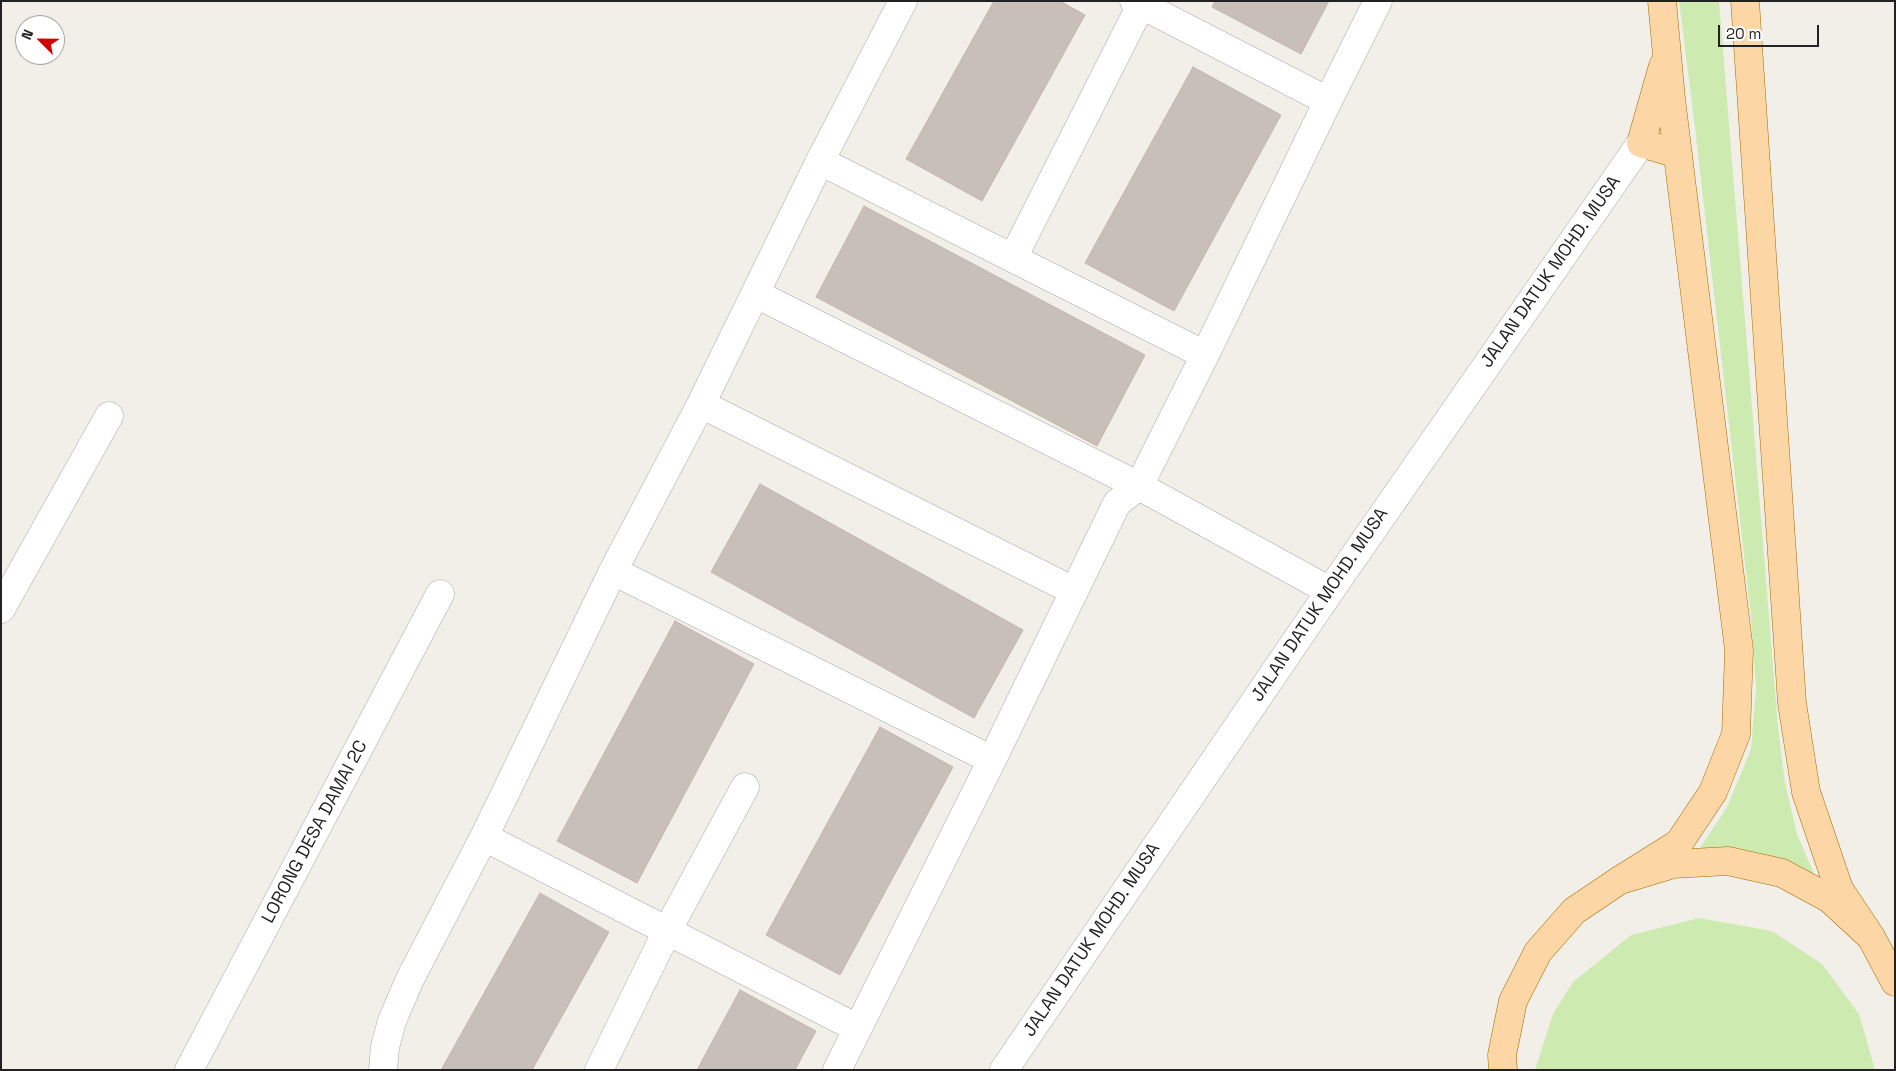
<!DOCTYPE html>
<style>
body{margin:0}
#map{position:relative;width:1896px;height:1071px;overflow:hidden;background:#f2efe9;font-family:"Space Grotesk",sans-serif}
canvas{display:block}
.frame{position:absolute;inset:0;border:2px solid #222;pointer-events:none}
.north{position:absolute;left:15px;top:15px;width:50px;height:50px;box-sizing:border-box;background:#fff;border:1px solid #a7a7a7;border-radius:50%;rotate:293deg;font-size:14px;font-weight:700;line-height:20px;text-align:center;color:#222}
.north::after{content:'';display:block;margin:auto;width:18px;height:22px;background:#d40000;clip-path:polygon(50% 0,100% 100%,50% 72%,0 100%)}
.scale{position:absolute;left:1718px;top:25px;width:101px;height:22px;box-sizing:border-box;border:2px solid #222;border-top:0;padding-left:6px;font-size:15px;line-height:18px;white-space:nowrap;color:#222;-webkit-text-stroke:4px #fff;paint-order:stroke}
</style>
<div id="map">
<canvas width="1896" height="1071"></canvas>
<div class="frame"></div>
<div class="north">N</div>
<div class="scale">20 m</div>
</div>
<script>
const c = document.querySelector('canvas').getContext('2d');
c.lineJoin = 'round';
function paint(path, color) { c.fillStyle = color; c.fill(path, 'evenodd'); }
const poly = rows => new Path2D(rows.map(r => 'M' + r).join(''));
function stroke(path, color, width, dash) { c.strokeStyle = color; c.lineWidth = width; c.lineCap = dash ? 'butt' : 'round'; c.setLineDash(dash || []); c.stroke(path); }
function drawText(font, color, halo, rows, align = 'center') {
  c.font = font + ' "Space Grotesk",sans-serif'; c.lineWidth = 4; c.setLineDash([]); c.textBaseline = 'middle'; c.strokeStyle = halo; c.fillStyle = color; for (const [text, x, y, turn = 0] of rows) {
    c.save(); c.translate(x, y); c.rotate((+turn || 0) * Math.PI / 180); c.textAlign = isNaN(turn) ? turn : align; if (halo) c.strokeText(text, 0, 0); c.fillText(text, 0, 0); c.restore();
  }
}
paint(poly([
 [1679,1,1719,1,1778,727,1785,783,1797,834,1818,883,1692,860,1727,807,1751,749,1756,688,1751,616,1695,128],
 [1699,918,1772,931,1822,964,1859,1014,1875,1070,1535,1070,1553,1014,1573,982,1631,935]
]), '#cdebb0');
const building = poly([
 [994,1,1060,1,1085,15,982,201,906,159,994,1],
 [1215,1,1329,1,1301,54,1212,7,1215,1],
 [1193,67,1281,115,1174,311,1085,263,1193,67],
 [864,206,1145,355,1097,446,816,297,864,206],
 [760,484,1023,630,974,718,711,572,760,484],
 [675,621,754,664,637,883,557,841,675,621],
 [880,727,953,767,840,975,766,935,880,727],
 [540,893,609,932,532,1070,441,1070,540,893],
 [740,990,816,1031,795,1070,697,1070,740,990]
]);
paint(building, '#c7bfb8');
stroke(building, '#c4b6ab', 1);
const minor = poly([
 [1134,1,1328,101],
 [820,161,1205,355],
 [1013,258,1143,1],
 [756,294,1139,486,1330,591],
 [701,404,1074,591],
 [613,571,992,760],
 [1,609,109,416],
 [484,837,857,1028],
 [189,1070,440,594],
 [383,1070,385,1047,392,1021,410,979,484,837,613,571,701,404,820,161,903,1],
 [599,1070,667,931,745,787],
 [837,1070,992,760,1117,503,1139,486,1205,355,1328,101,1378,1],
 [1004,1070,1330,591,1641,143]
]);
const major = poly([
 [1745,1,1792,703,1806,792,1839,889,1871,937],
 [1663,66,1641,143,1678,154],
 [1620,880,1679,843,1713,792,1736,734,1739,650,1671,99,1662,1],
 [1503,1070,1502,1055,1513,1001,1538,952,1574,911,1620,880,1673,864,1728,861,1782,873,1830,899,1871,937,1895,982]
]);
stroke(minor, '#a9a9a9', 29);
stroke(major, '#a06b00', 29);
stroke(minor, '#fff', 28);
stroke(major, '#fcd6a4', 28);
drawText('18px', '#222', '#fff', [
 ["JALAN DATUK MOHD. MUSA",1551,272,-55],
 ["JALAN DATUK MOHD. MUSA",1320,605,-56],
 ["LORONG DESA DAMAI 2C",315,832,-62],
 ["JALAN DATUK MOHD. MUSA",1092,940,-56]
]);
</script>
